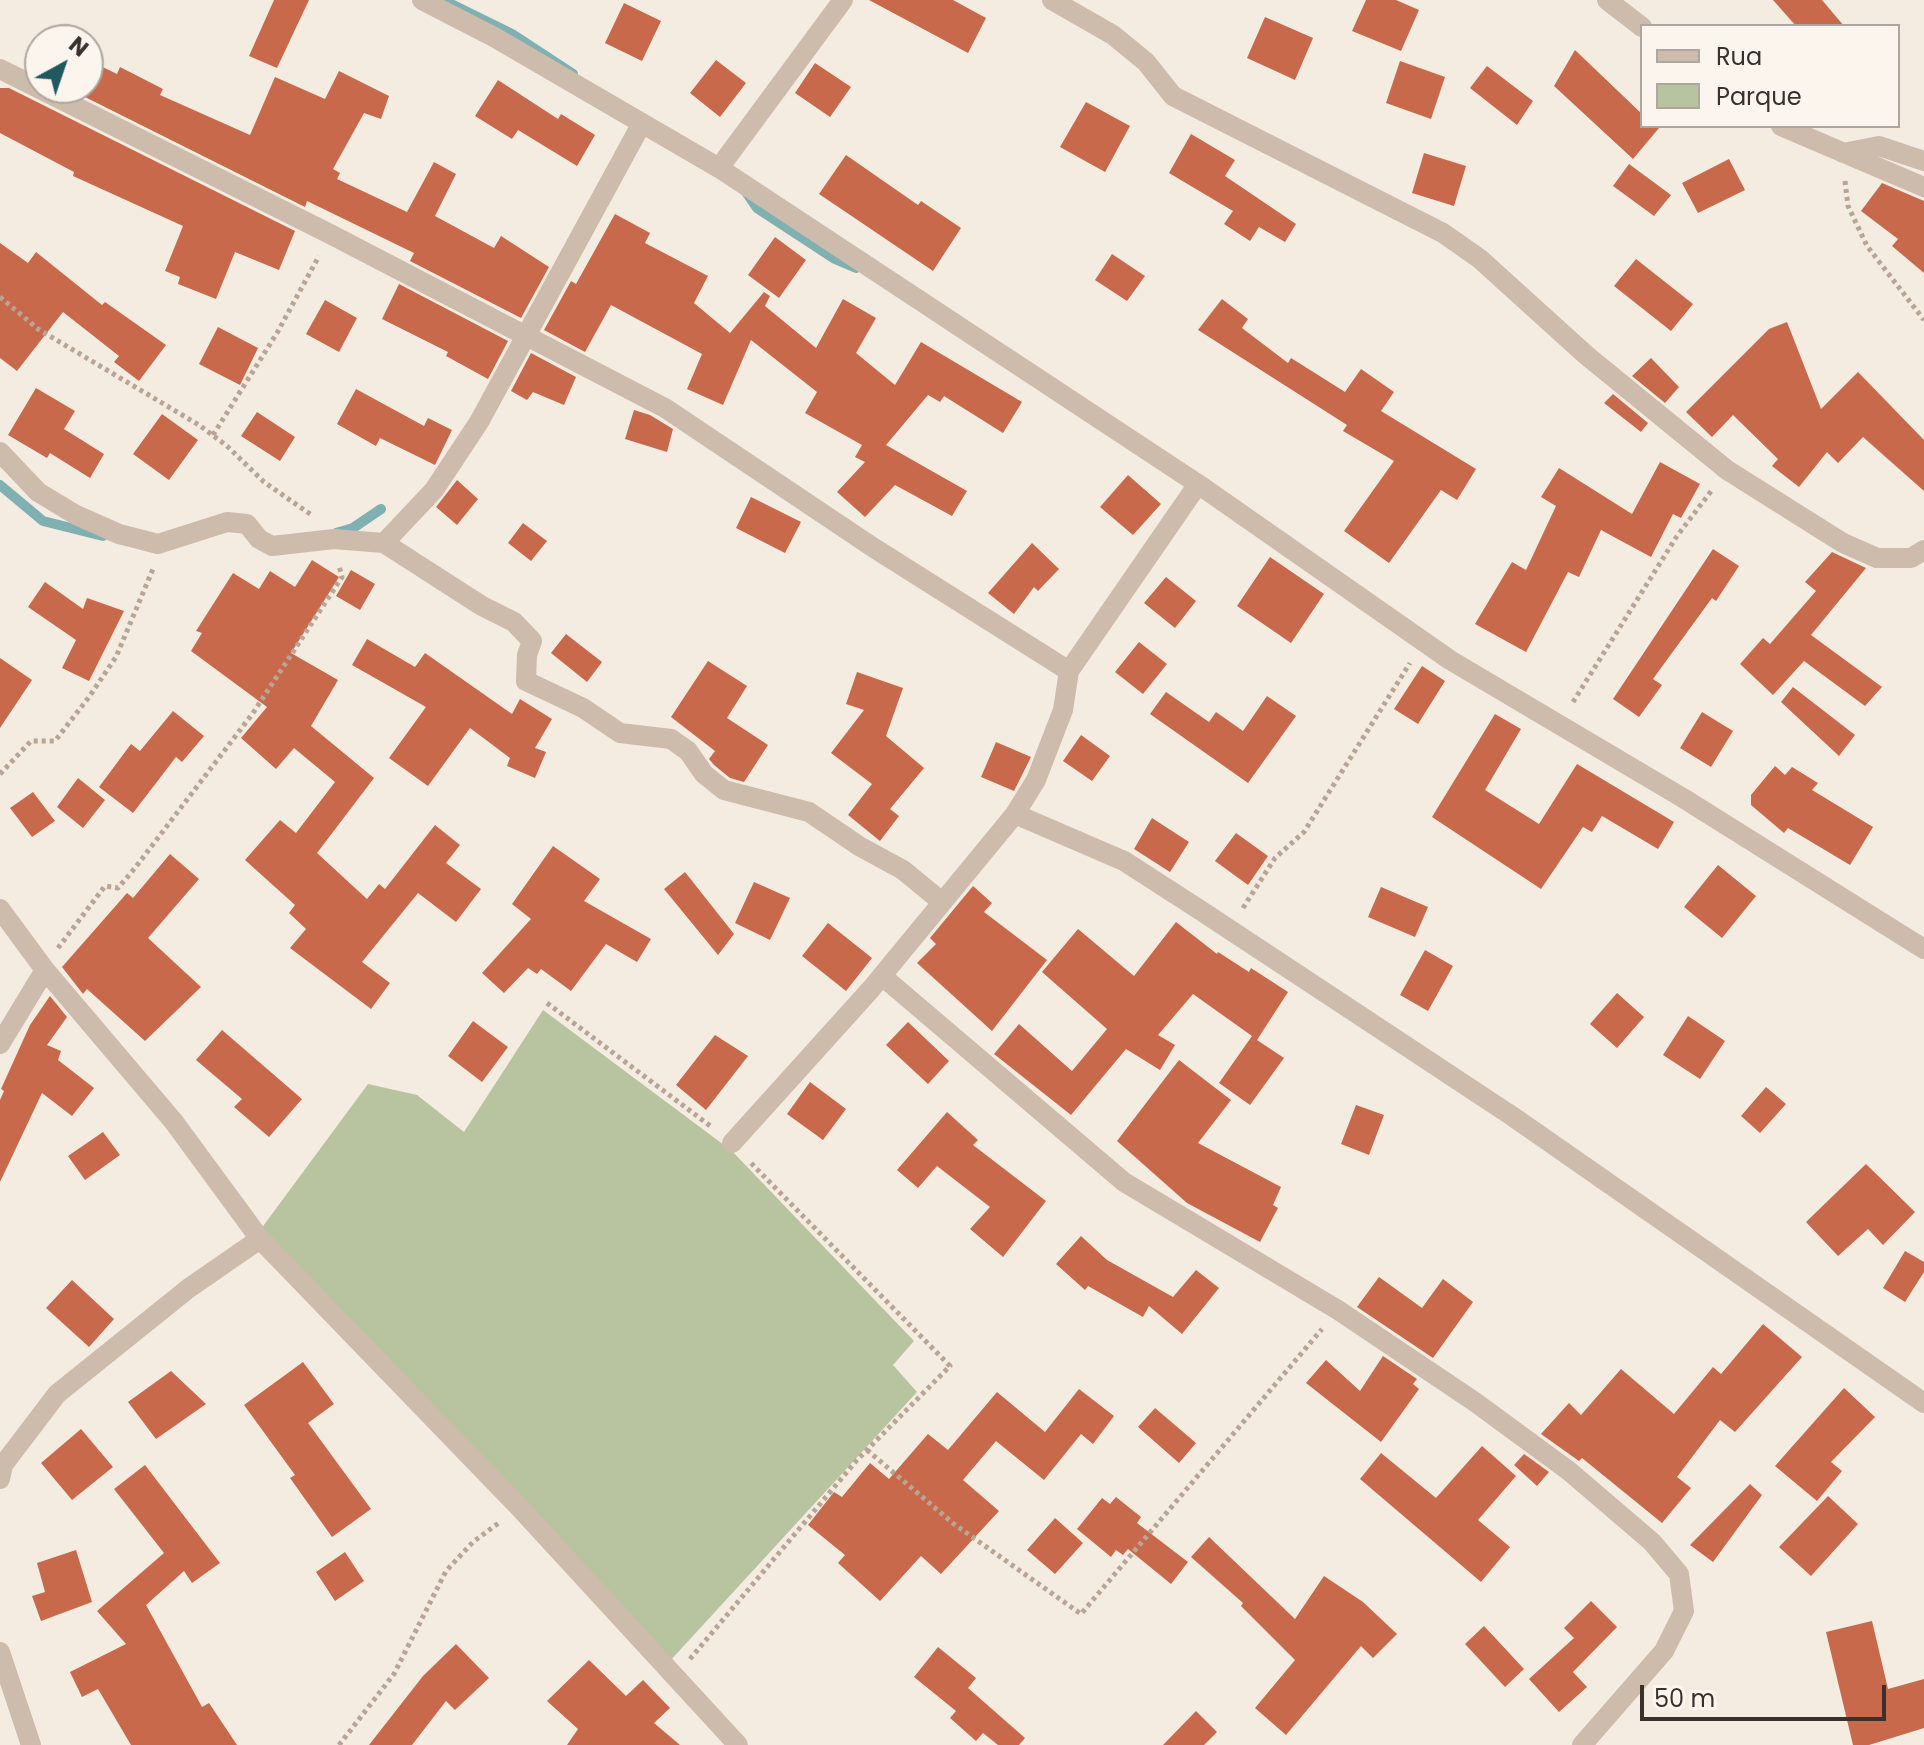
<!DOCTYPE html>
<style>
body{margin:0}
#map{position:relative;width:1924px;height:1745px;overflow:hidden;background:#f4ebe1;font-family:Poppins,sans-serif}
canvas{display:block}
.legend{position:absolute;left:1640px;top:24px;width:260px;height:104px;box-sizing:border-box;background:#fbf5ee;border:2px solid #aea6a0;margin:0;padding:10px 14px;list-style:none;font-size:24px;color:#3b302b}
.legend li{display:flex;align-items:center;gap:16px;height:40px}
.legend b{width:40px;border:2px solid #aea6a0}
.north{position:absolute;left:24px;top:24px;width:80px;height:80px;box-sizing:border-box;background:#fbf5ee;border:2px solid #aea6a0;border-radius:50%;rotate:40deg;font-size:22px;font-weight:700;line-height:32px;text-align:center;color:#3b302b}
.north::after{content:'';display:block;margin:auto;width:28px;height:36px;background:#1f5a5e;clip-path:polygon(50% 0,100% 100%,50% 72%,0 100%)}
.scale{position:absolute;left:1640px;top:1685px;width:246px;height:36px;box-sizing:border-box;border:4px solid #3b302b;border-top:0;padding-left:10px;font-size:24px;line-height:28px;white-space:nowrap;color:#3b302b;-webkit-text-stroke:6px #fbf5ee;paint-order:stroke}
</style>
<div id="map">
<canvas width="1924" height="1745"></canvas>
<ul class="legend">
<li><b style="height:10px;background:#cdbbac"></b>Rua</li>
<li><b style="height:22px;background:#b8c4a0"></b>Parque</li>
</ul>
<div class="north">N</div>
<div class="scale">50 m</div>
</div>
<script>
const c = document.querySelector('canvas').getContext('2d');
c.lineJoin = 'round';
function paint(path, color) { c.fillStyle = color; c.fill(path, 'evenodd'); }
const poly = rows => new Path2D(rows.map(r => 'M' + r).join(''));
function stroke(path, color, width, dash) { c.strokeStyle = color; c.lineWidth = width; c.lineCap = dash ? 'butt' : 'round'; c.setLineDash(dash || []); c.stroke(path); }
paint(poly([
 [543,1010,732,1151,914,1341,893,1365,917,1392,669,1662,258,1233,368,1084,417,1095,464,1132]
]), '#b8c4a0');
stroke(poly([
 [443,0,512,34,573,74],
 [746,192,757,208,835,259,856,268],
 [0,485,43,521,103,536],
 [336,533,353,528,381,509]
]), '#7fb0b2', 10);
paint(poly([
 [274,0,309,0,277,68,249,56],
 [869,0,953,0,986,18,968,53],
 [1366,0,1396,0,1419,10,1401,51,1352,31],
 [1773,0,1822,0,1844,26,1796,26],
 [624,3,661,21,642,61,605,43],
 [1265,17,1313,38,1295,80,1247,58],
 [1575,50,1642,114,1642,126,1659,128,1633,159,1554,86],
 [88,60,117,74,120,67,163,89,160,95,250,135,275,77,325,99,339,71,389,96,381,119,364,113,333,169,340,173,337,179,407,212,434,162,456,174,435,216,494,248,501,236,549,267,521,318,410,261,414,253,307,201,305,207,67,88,88,88],
 [716,60,746,83,720,117,690,93],
 [1400,61,1445,77,1431,119,1386,103],
 [815,63,851,87,830,117,795,93],
 [1487,66,1533,101,1517,125,1470,88],
 [498,80,558,119,561,114,595,135,577,166,518,130,512,139,475,116],
 [0,88,9,88,295,231,279,270,235,252,216,299,178,284,180,277,165,271,183,226,73,176,74,172,0,133],
 [1086,102,1130,126,1105,172,1060,147],
 [1191,134,1235,160,1225,176,1296,224,1285,242,1259,227,1250,241,1224,224,1233,211,1169,173],
 [1424,153,1466,166,1454,206,1412,193],
 [846,155,918,205,921,201,961,228,933,271,819,194],
 [1729,159,1745,190,1698,213,1682,183],
 [1629,164,1671,195,1654,216,1613,186],
 [1882,183,1924,201,1924,273,1892,246,1898,239,1861,211],
 [615,214,650,233,645,243,708,276,694,303,730,333,764,292,770,296,765,306,816,348,843,299,876,318,856,353,895,385,921,342,1022,402,1003,433,944,396,940,402,928,395,886,445,967,491,952,516,895,485,865,517,837,492,865,462,855,457,862,445,805,413,817,392,751,340,723,405,687,389,702,354,611,305,585,352,544,330,571,281,576,284],
 [775,237,806,260,779,298,748,275],
 [0,243,28,263,36,252,102,305,105,302,166,345,139,381,114,362,119,356,63,312,17,371,0,358],
 [1112,254,1145,276,1127,301,1095,280],
 [1636,259,1693,304,1671,331,1614,286],
 [399,284,508,341,488,379,446,356,448,352,382,319],
 [1222,299,1248,319,1242,328,1288,363,1291,358,1345,392,1361,369,1394,392,1381,411,1476,469,1457,500,1441,490,1389,563,1344,531,1394,461,1343,431,1347,425,1198,330],
 [325,300,357,318,339,352,306,334],
 [1787,322,1821,409,1858,372,1924,440,1924,491,1863,437,1838,463,1827,452,1799,487,1772,466,1778,459,1733,415,1712,437,1686,412,1769,329],
 [218,327,258,348,240,385,199,364],
 [531,353,576,377,564,405,533,392,527,400,511,391],
 [1651,358,1679,387,1665,403,1632,376],
 [36,388,75,411,64,429,104,454,90,478,50,453,47,458,8,435],
 [356,389,424,426,428,418,452,430,435,465,380,438,376,446,337,424],
 [1613,394,1648,423,1641,432,1604,403],
 [634,410,650,415,673,429,667,452,625,439],
 [257,412,295,437,280,461,241,436],
 [162,414,198,440,169,480,133,454],
 [1660,462,1700,484,1681,518,1673,514,1651,557,1601,530,1579,577,1568,572,1526,652,1475,624,1512,562,1526,570,1556,506,1541,497,1559,468,1632,514],
 [1128,475,1161,504,1133,535,1100,507],
 [457,480,478,499,457,525,436,507],
 [751,497,801,522,785,553,736,528],
 [523,523,547,541,531,561,508,543],
 [1032,543,1059,569,1038,591,1034,587,1014,614,988,593],
 [1713,549,1739,566,1716,601,1712,598,1653,679,1662,685,1639,717,1613,699],
 [1832,552,1866,568,1811,635,1882,687,1865,706,1804,661,1773,695,1740,664,1763,638,1770,644,1816,591,1805,582],
 [1270,557,1324,594,1291,643,1237,606],
 [312,560,339,577,291,653,338,680,311,726,374,778,317,853,367,899,379,884,385,889,435,825,460,845,446,863,481,889,456,922,418,893,362,962,390,983,371,1009,290,948,306,929,289,913,295,905,245,860,280,820,296,833,335,782,294,748,276,769,241,738,267,707,191,651,202,633,196,631,233,573,259,589,270,571,295,587],
 [351,570,375,584,360,610,336,596],
 [1166,577,1196,601,1175,628,1144,603],
 [45,582,83,609,87,598,124,611,89,681,62,668,76,640,28,607],
 [566,634,602,662,587,682,551,653],
 [367,639,415,667,425,653,512,714,520,699,552,719,535,748,546,752,535,778,507,766,510,758,470,728,428,786,389,758,426,707,352,665],
 [1139,642,1167,664,1143,694,1115,672],
 [0,658,32,680,0,728],
 [708,661,747,686,727,718,768,745,744,782,730,778,714,765,709,759,715,751,671,717],
 [1422,666,1445,681,1418,724,1394,709],
 [857,672,903,688,886,736,924,768,890,809,899,816,880,841,848,815,872,784,831,753,864,710,846,704],
 [1793,687,1855,735,1839,756,1781,702],
 [1166,692,1209,722,1216,712,1243,731,1267,696,1296,716,1248,783,1150,714],
 [173,711,204,736,182,762,176,757,133,813,99,787,131,744,140,751],
 [1702,712,1733,731,1711,767,1680,748],
 [1495,714,1521,729,1485,790,1539,824,1577,764,1674,822,1658,849,1602,816,1592,832,1583,827,1541,889,1432,817],
 [1081,735,1110,756,1092,781,1063,761],
 [996,742,1031,757,1014,791,981,777],
 [1775,766,1785,775,1792,767,1818,783,1812,790,1873,827,1850,865,1788,828,1784,833,1751,805,1751,795],
 [78,778,105,800,83,828,57,807],
 [33,792,55,821,32,837,10,808],
 [1152,818,1189,842,1170,872,1134,849],
 [1236,833,1268,856,1248,885,1215,861],
 [553,846,600,879,584,901,651,939,637,962,606,944,571,991,541,969,537,974,528,968,504,993,482,973,531,919,512,904],
 [170,854,199,879,148,938,201,987,145,1041,87,989,83,994,62,967,127,893,133,898],
 [1718,865,1756,896,1722,938,1684,907],
 [685,872,734,934,718,955,664,889],
 [754,882,790,898,770,940,735,923],
 [973,886,992,903,984,912,1047,960,992,1031,917,963,936,944,930,938],
 [1381,887,1428,907,1415,937,1368,917],
 [1176,922,1217,954,1218,952,1249,972,1251,968,1288,992,1257,1040,1284,1058,1250,1105,1219,1083,1252,1036,1193,994,1158,1035,1175,1045,1160,1070,1126,1049,1071,1115,994,1054,1019,1024,1072,1071,1107,1029,1042,972,1078,929,1134,976],
 [828,923,872,958,846,991,802,956],
 [1425,950,1453,966,1428,1011,1400,995],
 [1617,993,1644,1017,1617,1048,1590,1024],
 [50,996,67,1017,47,1045,61,1051,58,1060,94,1088,72,1116,42,1093,0,1182,0,1100,4,1091,1,1089,30,1025],
 [1688,1016,1725,1041,1700,1079,1663,1055],
 [473,1021,508,1047,482,1082,448,1056],
 [908,1022,949,1061,928,1084,886,1045],
 [222,1030,302,1099,269,1137,234,1107,242,1099,196,1060],
 [715,1035,748,1056,706,1110,676,1085],
 [1179,1060,1231,1100,1198,1143,1281,1187,1273,1205,1278,1208,1260,1242,1187,1203,1117,1141],
 [810,1082,846,1109,823,1140,787,1114],
 [1766,1087,1786,1104,1760,1133,1741,1116],
 [1356,1105,1384,1115,1369,1155,1341,1144],
 [947,1112,978,1140,973,1145,1046,1201,1003,1257,970,1229,990,1207,937,1166,918,1188,897,1170],
 [103,1132,120,1155,85,1180,68,1156],
 [1866,1164,1915,1212,1883,1245,1868,1229,1838,1256,1806,1222],
 [1081,1236,1107,1260,1173,1297,1196,1270,1219,1288,1182,1334,1149,1306,1143,1317,1088,1286,1085,1290,1056,1264],
 [1905,1251,1924,1262,1924,1272,1905,1302,1883,1288],
 [1379,1277,1422,1308,1443,1279,1473,1302,1433,1358,1357,1307],
 [72,1280,114,1319,89,1347,46,1308],
 [1763,1324,1802,1357,1735,1432,1720,1420,1677,1477,1691,1488,1662,1523,1582,1458,1579,1461,1541,1434,1569,1403,1581,1415,1621,1369,1674,1414,1713,1367,1721,1374],
 [1383,1356,1417,1379,1413,1384,1419,1389,1381,1442,1306,1383,1326,1360,1360,1391],
 [303,1362,334,1404,308,1423,371,1509,332,1537,290,1478,295,1475,244,1405],
 [171,1371,206,1404,156,1439,128,1402],
 [1844,1388,1875,1417,1831,1462,1842,1471,1817,1501,1775,1466],
 [1079,1389,1114,1416,1093,1444,1081,1434,1044,1480,996,1441,963,1480,999,1511,941,1574,921,1556,880,1601,838,1563,845,1555,808,1525,834,1492,842,1497,870,1463,889,1479,928,1434,948,1450,997,1392,1045,1432],
 [1155,1408,1196,1443,1179,1463,1138,1427],
 [81,1429,113,1467,72,1500,41,1463],
 [1482,1446,1516,1476,1478,1520,1510,1547,1481,1582,1360,1479,1381,1453,1436,1498],
 [1524,1454,1549,1472,1537,1486,1514,1465],
 [145,1465,220,1563,192,1583,184,1571,146,1605,202,1707,209,1703,237,1745,131,1745,98,1689,82,1697,70,1672,126,1644,97,1611,164,1553,114,1489],
 [1750,1484,1762,1495,1713,1562,1690,1545],
 [1828,1496,1858,1524,1811,1576,1779,1547],
 [1116,1497,1141,1517,1137,1523,1188,1562,1171,1584,1128,1549,1123,1555,1116,1550,1111,1557,1077,1529,1102,1498,1110,1504],
 [1055,1518,1083,1543,1055,1574,1027,1550],
 [1209,1537,1295,1619,1324,1576,1363,1602,1397,1634,1373,1658,1361,1646,1286,1735,1255,1708,1295,1660,1241,1606,1243,1603,1191,1557],
 [76,1550,92,1602,41,1621,32,1596,45,1592,37,1563],
 [345,1552,364,1581,335,1601,316,1572],
 [1591,1601,1617,1627,1573,1672,1587,1687,1559,1712,1529,1679,1574,1638,1564,1628],
 [1872,1621,1888,1689,1924,1679,1924,1728,1869,1745,1853,1745,1826,1632],
 [1484,1626,1524,1669,1505,1687,1465,1644],
 [456,1644,489,1678,455,1710,446,1701,412,1745,369,1745,423,1676],
 [938,1647,976,1678,968,1688,1025,1738,1019,1745,998,1745,983,1733,976,1741,950,1718,956,1711,914,1677],
 [589,1660,626,1696,643,1680,670,1708,654,1723,680,1745,567,1745,578,1729,547,1701],
 [1196,1711,1217,1732,1204,1745,1163,1745]
]), '#c8694b');
stroke(poly([
 [1845,181,1848,206,1867,246,1924,320],
 [0,297,38,329,199,425,227,446,264,482,313,516],
 [213,435,277,333,319,256],
 [1573,702,1677,536,1712,490],
 [0,774,31,741,55,741,89,697,116,657,153,569],
 [1243,908,1275,858,1304,832,1410,663],
 [58,948,105,886,118,888,135,868,253,713,342,577,339,566],
 [547,1003,713,1128],
 [867,1450,954,1524,1081,1614,1322,1329],
 [690,1659,857,1460,950,1366,750,1162],
 [339,1745,394,1674,446,1571,473,1542,500,1522]
]), '#b9a596', 5, [4, 4]);
stroke(poly([
 [422,0,494,37,719,168,1198,484,1450,660,1683,798,1924,949],
 [1052,0,1113,35,1146,62,1173,96,1443,233,1480,259,1586,355,1727,470,1843,543,1877,558,1911,558,1924,550],
 [1607,0,1642,27],
 [0,69,330,234,665,408,874,548,1069,671],
 [642,123,479,422,434,490,384,543,482,606,514,622,532,641,527,655,526,681,583,708,620,733,671,739,688,751,704,774,724,790,809,812,859,846,903,870,942,902],
 [1781,126,1924,187],
 [1843,153,1879,146,1924,161],
 [719,168,843,0],
 [0,452,38,492,76,515,119,534,158,544,227,522,247,524,259,539,272,546,334,539,384,543],
 [1015,814,1124,861,1200,910,1512,1116,1924,1403],
 [0,909,45,970,174,1122,260,1239,519,1507,738,1745],
 [882,976,1124,1182,1338,1310,1475,1402,1569,1471,1652,1542,1679,1574,1684,1611,1664,1651,1582,1745],
 [0,1044,45,970],
 [732,1143,871,989,1015,814,1036,780,1063,710,1069,671,1198,484],
 [0,1479,3,1465,57,1394,189,1288,260,1239],
 [0,1652,31,1745]
]), '#cdbbac', 20);
</script>
